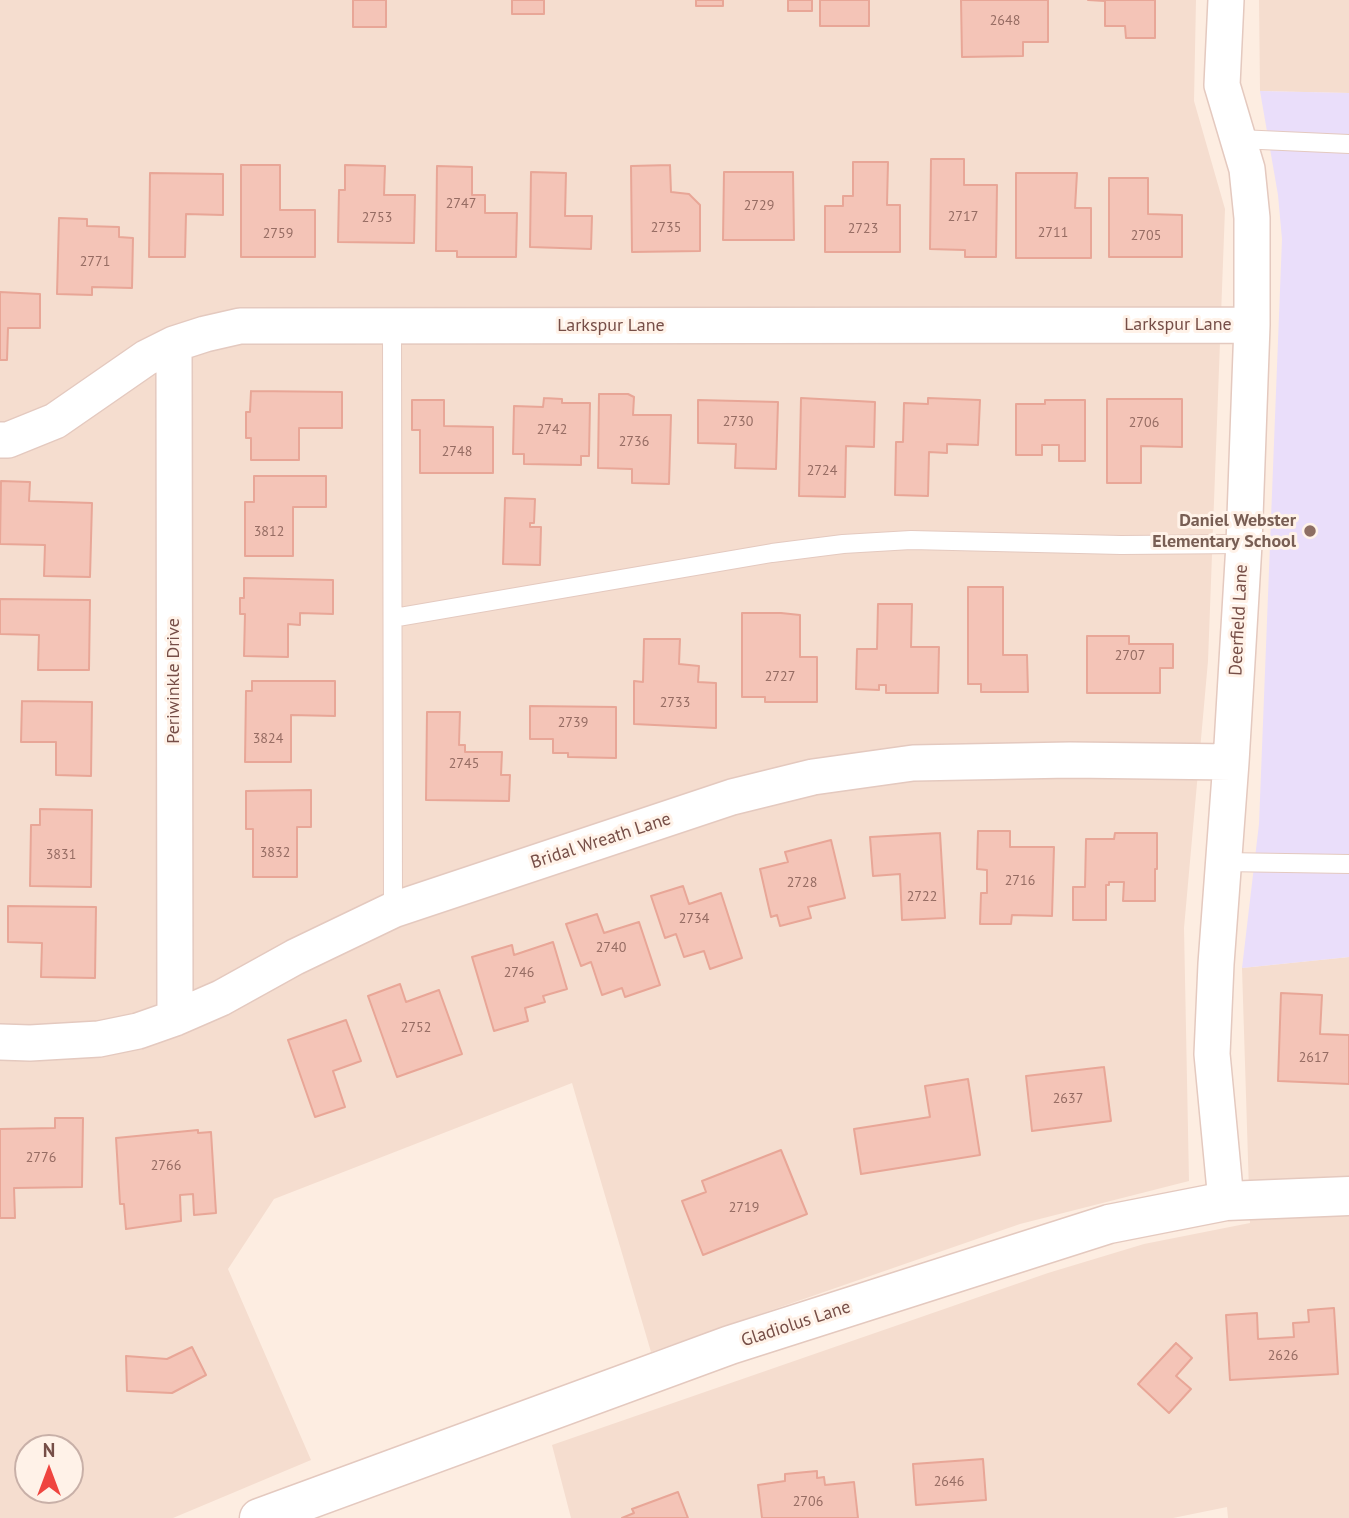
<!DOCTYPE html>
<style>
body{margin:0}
#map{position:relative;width:1349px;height:1518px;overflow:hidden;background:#fdede1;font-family:"PT Sans",sans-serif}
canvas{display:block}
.north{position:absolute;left:14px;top:1434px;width:70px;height:70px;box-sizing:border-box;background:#fff2e8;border:2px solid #c8b0a8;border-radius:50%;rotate:0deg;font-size:19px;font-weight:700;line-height:28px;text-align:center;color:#764e47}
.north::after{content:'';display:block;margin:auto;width:24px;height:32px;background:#ef453f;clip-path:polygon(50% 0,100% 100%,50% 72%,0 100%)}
</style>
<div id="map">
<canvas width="1349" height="1518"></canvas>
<div class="north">N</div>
</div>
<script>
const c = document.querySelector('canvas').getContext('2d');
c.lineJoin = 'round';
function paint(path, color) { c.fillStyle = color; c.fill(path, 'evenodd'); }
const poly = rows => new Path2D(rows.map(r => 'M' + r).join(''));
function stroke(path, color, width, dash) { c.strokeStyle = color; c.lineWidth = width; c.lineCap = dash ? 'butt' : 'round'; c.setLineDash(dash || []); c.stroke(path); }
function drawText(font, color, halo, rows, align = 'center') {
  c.font = font + ' "PT Sans",sans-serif'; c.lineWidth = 6; c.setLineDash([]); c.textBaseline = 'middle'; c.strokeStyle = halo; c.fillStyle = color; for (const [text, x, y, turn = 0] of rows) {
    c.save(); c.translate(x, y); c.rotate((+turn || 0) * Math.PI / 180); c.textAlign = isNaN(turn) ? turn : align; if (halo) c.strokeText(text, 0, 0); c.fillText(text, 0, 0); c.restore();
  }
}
paint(poly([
 [0,0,1196,0,1194,101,1225,209,1208,661,1184,928,1189,1181,1020,1224,651,1352,572,1083,274,1199,228,1269,311,1460,173,1518,0,1518],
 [28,1448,70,1448,70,1490,28,1490],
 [1259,0,1349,0,1349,93,1260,91],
 [1349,957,1349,1518,1228,1518,1227,1507,1173,1518,571,1518,552,1445,1048,1273,1144,1244,1250,1223,1242,968]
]), '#f5ddcf');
paint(poly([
 [1260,91,1349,93,1349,957,1242,968,1259,824,1282,239,1278,195]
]), '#eadefa');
const building = poly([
 [353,0,386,0,386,27,353,27,353,0],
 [512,0,544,0,544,14,512,14,512,0],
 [696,0,723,0,723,6,696,6,696,0],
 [788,0,812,0,812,11,788,11,788,0],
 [820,0,869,0,869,26,820,26,820,0],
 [961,0,1048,0,1048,42,1023,42,1023,56,962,57,961,0],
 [1088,0,1155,0,1155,38,1126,38,1125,26,1105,26,1105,1,1088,0],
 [931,159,964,159,964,185,997,185,996,257,965,257,965,250,930,249,931,159],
 [853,162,888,162,887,205,900,205,900,252,825,252,825,206,843,206,843,196,853,196,853,162],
 [241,165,280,165,280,210,315,210,315,257,241,257,241,165],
 [345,165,385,166,384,195,415,195,414,243,338,242,339,190,345,190,345,165],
 [670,165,671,192,689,194,700,205,700,251,632,252,631,166,670,165],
 [437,166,472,167,472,195,485,195,485,213,517,213,516,257,457,257,457,251,436,251,437,166],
 [531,172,566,173,565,216,592,216,591,249,530,247,531,172],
 [724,172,793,172,794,240,723,240,724,172],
 [150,173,223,174,223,215,186,214,185,257,149,257,150,173],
 [1016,173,1077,173,1075,208,1091,208,1091,258,1016,258,1016,173],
 [1109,178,1148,178,1148,214,1182,215,1182,257,1109,257,1109,178],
 [59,218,87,219,87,226,119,227,119,237,133,238,132,288,92,287,92,295,57,294,59,218],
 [0,292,40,294,40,328,8,328,7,360,0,360,0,292],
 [251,391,342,392,342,428,299,428,299,460,251,460,251,438,246,438,246,412,250,412,251,391],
 [599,394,628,394,634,397,633,415,671,415,669,484,632,483,632,469,598,468,599,394],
 [544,398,562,399,562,403,590,403,589,456,581,456,581,465,524,464,524,454,513,454,514,406,543,407,544,398],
 [801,398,875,402,874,447,846,446,845,497,799,496,801,398],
 [928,398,980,400,978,445,947,444,947,453,929,452,928,496,895,495,896,442,903,442,904,403,928,404,928,398],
 [1107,399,1182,399,1182,447,1141,446,1141,483,1107,483,1107,399],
 [412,400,444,400,444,426,493,427,493,473,420,473,420,430,412,430,412,400],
 [698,400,778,402,776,469,735,468,736,444,698,443,698,400],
 [1045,400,1085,400,1085,461,1059,461,1059,445,1042,445,1042,455,1016,455,1016,404,1045,404,1045,400],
 [254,476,326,476,326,507,293,507,293,556,245,556,245,502,254,502,254,476],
 [1,481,30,482,29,501,92,503,90,577,44,576,45,545,0,544,1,481],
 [505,498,535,499,534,523,530,523,530,527,541,527,540,565,503,564,505,498],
 [244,578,333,580,333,614,300,613,300,625,288,624,288,657,244,656,245,614,240,614,240,598,244,598,244,578],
 [968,587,1003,587,1003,655,1027,655,1028,692,981,692,981,684,968,684,968,587],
 [0,599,90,600,89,670,38,670,39,635,0,634,0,599],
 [878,604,912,604,911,647,939,647,938,693,886,693,886,685,879,685,879,690,856,689,857,649,877,649,878,604],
 [742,613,781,613,800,615,800,657,817,657,817,702,765,702,765,697,742,697,742,613],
 [1087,636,1129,636,1129,644,1173,644,1173,668,1160,668,1160,693,1087,693,1087,636],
 [644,639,680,639,679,664,699,666,698,682,716,683,716,728,634,724,634,681,643,682,644,639],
 [252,681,335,681,335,716,291,715,291,762,245,762,246,691,252,691,252,681],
 [22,701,92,702,91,776,56,775,56,742,21,742,22,701],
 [530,706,616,707,616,758,568,757,568,753,553,753,553,739,530,739,530,706],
 [427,712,460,712,459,745,465,745,465,752,502,752,501,775,510,775,509,801,426,800,427,712],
 [311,790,311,827,297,827,297,877,253,877,253,829,246,829,246,791,311,790],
 [40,809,92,810,91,887,30,886,31,825,40,825,40,809],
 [978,831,1010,831,1010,847,1054,847,1052,916,1012,915,1011,924,980,924,981,893,987,893,987,870,977,869,978,831],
 [940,833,945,918,902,920,900,874,873,876,870,837,940,833],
 [1115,833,1157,833,1157,869,1155,869,1155,901,1123,901,1124,882,1109,882,1109,885,1106,885,1106,920,1073,920,1073,887,1085,887,1086,839,1114,839,1115,833],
 [831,840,845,898,808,907,811,918,780,926,777,915,771,917,760,869,788,862,785,852,831,840],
 [683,886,689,904,721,893,742,958,710,969,704,951,684,957,676,934,665,938,651,896,683,886],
 [8,906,96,907,95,978,41,977,42,943,8,942,8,906],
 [597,914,604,933,639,922,660,985,625,997,622,988,602,995,591,962,581,966,566,924,597,914],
 [553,942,567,989,543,996,545,1002,525,1008,528,1021,494,1031,472,957,512,945,514,955,553,942],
 [400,984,406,1002,439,990,462,1054,397,1077,368,996,400,984],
 [1281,993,1322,995,1320,1034,1349,1035,1349,1084,1278,1081,1281,993],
 [346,1020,361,1061,333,1071,345,1107,315,1117,288,1040,346,1020],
 [1104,1067,1111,1121,1032,1131,1026,1076,1104,1067],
 [968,1079,980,1155,861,1174,854,1129,930,1117,925,1086,968,1079],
 [55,1118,83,1118,82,1187,14,1188,15,1218,0,1218,0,1129,55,1128,55,1118],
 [198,1130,198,1133,211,1132,216,1213,194,1215,193,1194,180,1195,181,1221,126,1229,124,1204,120,1204,116,1138,198,1130],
 [781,1150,807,1214,703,1255,682,1201,706,1192,702,1181,781,1150],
 [1334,1308,1338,1374,1230,1380,1226,1315,1257,1313,1258,1339,1294,1337,1293,1323,1309,1322,1308,1310,1334,1308],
 [1176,1343,1192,1358,1176,1376,1191,1389,1169,1413,1138,1384,1176,1343],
 [192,1347,206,1375,172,1393,127,1391,126,1356,167,1359,192,1347],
 [983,1459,986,1500,916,1505,913,1464,983,1459],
 [817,1471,817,1478,824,1477,825,1485,854,1482,858,1518,762,1518,758,1485,785,1481,785,1474,817,1471],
 [678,1492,688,1518,622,1518,634,1513,632,1509,678,1492]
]);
paint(building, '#f4c4b7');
stroke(building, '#e8a697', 2);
const service = poly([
 [1239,139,1349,144],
 [392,327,393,910],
 [393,618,772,553,843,544,911,540,1121,545,1244,544],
 [1223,862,1349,864]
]);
const minor = poly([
 [1226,0,1222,85,1247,169,1252,218,1252,325,1244,544,1231,762,1216,964,1212,1054,1226,1201],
 [174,344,175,1018],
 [0,440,8,440,55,421,146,358,174,344,205,334,240,326,1252,325],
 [0,1042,30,1043,99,1039,138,1031,175,1018,221,998,295,957,393,910,732,797,813,777,913,763,1070,760,1231,762]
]);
const tertiary = poly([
 [259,1518,730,1345,1109,1224,1226,1201,1349,1196]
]);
stroke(service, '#e4c9bf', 20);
stroke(minor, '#e4c9bf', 38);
stroke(tertiary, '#e4c9bf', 41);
stroke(service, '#fff', 18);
stroke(minor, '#fff', 35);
stroke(tertiary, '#fff', 38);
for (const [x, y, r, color] of [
 [1310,531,7,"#8d6e63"]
]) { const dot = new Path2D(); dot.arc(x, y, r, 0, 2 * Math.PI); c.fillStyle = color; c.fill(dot); stroke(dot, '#fff2e8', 2.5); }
drawText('14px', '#966c63', null, [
 ["2648",1005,21],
 ["2747",461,204],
 ["2729",759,206],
 ["2717",963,217],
 ["2753",377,218],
 ["2735",666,228],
 ["2723",863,229],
 ["2711",1053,233],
 ["2759",278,234],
 ["2705",1146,236],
 ["2771",95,262],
 ["2730",738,422],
 ["2706",1144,423],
 ["2742",552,430],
 ["2736",634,442],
 ["2748",457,452],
 ["2724",822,471],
 ["3812",269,532],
 ["2707",1130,656],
 ["2727",780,677],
 ["2733",675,703],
 ["2739",573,723],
 ["3824",268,739],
 ["2745",464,764],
 ["3832",275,853],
 ["3831",61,855],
 ["2716",1020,881],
 ["2728",802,883],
 ["2722",922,897],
 ["2734",694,919],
 ["2740",611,948],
 ["2746",519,973],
 ["2752",416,1028],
 ["2617",1314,1058],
 ["2637",1068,1099],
 ["2776",41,1158],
 ["2766",166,1166],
 ["2719",744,1208],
 ["2626",1283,1356],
 ["2646",949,1482],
 ["2706",808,1502]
]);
drawText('18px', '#764e47', '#fff2e8', [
 ["Larkspur Lane",1178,325],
 ["Larkspur Lane",611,326],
 ["Deerfield Lane",1239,620,-87],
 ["Periwinkle Drive",174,681,-90],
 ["Bridal Wreath Lane",601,841,-18],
 ["Gladiolus Lane",796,1324,-18]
]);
drawText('bold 18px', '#785e54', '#fff2e8', [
 ["Daniel Webster",1296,521],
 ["Elementary School",1296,542]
], 'right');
</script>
